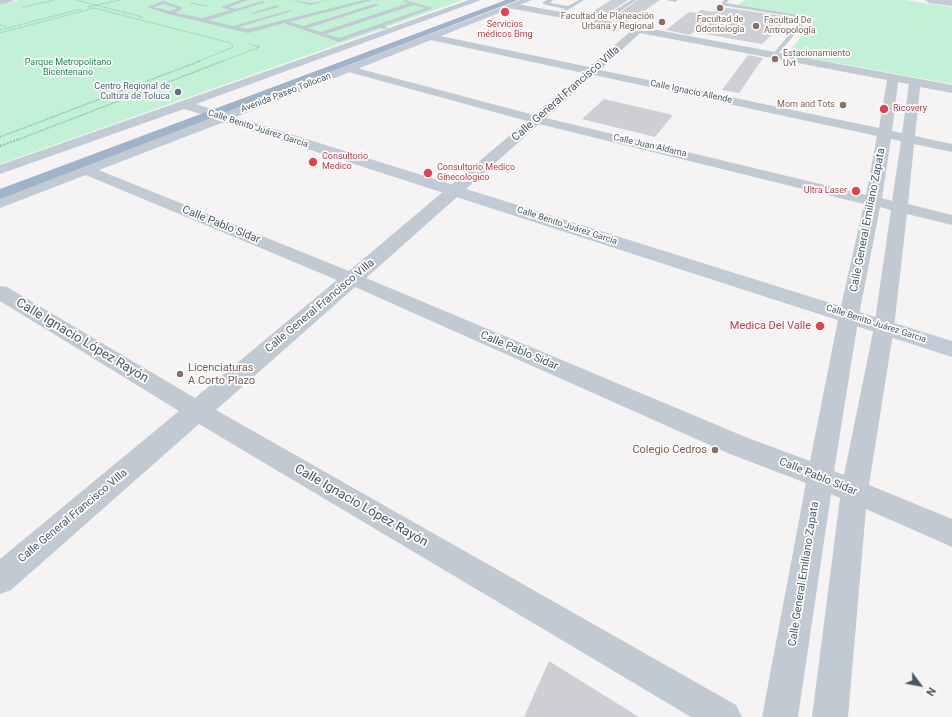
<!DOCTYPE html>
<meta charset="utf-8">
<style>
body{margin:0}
#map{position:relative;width:952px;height:717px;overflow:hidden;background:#f5f3f3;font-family:Roboto,sans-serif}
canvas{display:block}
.north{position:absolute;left:900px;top:665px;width:40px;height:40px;-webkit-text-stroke:3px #fff;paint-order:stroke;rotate:122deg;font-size:11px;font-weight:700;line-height:16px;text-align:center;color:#4a5661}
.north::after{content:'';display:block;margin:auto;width:14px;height:18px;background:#4a5661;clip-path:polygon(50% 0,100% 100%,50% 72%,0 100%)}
</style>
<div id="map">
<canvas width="952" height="717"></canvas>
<div class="north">N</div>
</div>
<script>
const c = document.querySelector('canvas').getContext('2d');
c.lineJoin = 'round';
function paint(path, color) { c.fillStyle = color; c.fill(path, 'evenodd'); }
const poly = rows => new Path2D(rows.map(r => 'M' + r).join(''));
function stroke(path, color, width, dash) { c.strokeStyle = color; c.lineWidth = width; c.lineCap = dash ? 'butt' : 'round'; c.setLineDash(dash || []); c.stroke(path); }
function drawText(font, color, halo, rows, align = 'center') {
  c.font = font + ' Roboto,sans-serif'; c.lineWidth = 3.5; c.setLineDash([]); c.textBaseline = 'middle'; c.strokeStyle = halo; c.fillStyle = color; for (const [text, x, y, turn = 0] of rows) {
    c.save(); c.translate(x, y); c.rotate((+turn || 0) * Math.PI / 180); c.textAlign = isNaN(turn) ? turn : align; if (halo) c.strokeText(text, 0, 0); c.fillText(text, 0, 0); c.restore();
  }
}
paint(poly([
 [19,0,463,0,0,164,0,4],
 [745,0,905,0,952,7,952,84,787,54,816,18,738,5]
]), '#c3f1d5');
paint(poly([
 [611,0,628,0,604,16,604,19,587,15],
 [637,0,660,0,626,23,610,20],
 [721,7,790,17,762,44,693,32,690,35,666,30,689,12,697,13,701,10,714,12],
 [748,55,763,58,739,93,722,90],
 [604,99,673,115,655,137,582,119],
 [549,661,639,717,524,717]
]), '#cdcfd5');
stroke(poly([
 [75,0,143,17],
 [191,3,207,6],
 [23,7,55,0],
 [88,7,120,0],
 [0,25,7,27],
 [0,30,81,9],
 [0,33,94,8,231,43,233,47,197,62],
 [221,62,260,47,249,44]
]), '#7ad0a6', 1, [1.5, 1]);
stroke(poly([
 [151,89,164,96],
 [0,137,200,61],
 [17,140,223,61]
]), '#7ad0a6', 1.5, [1.5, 1]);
stroke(poly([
 [0,146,19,139]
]), '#7ad0a6', 2, [2, 1.5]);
paint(poly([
 [241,0,248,0,229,7,236,9,263,1,265,2,209,20,233,26,290,10,292,11,239,27,248,29,364,0,372,0,290,22,303,26,375,4,379,5,308,28,321,32,409,3,404,2,404,0,433,8,384,26,387,27,387,29,379,28,339,42,284,23,248,33,168,14,147,7,163,1,182,7,182,9,175,13,203,18,230,10,221,7,241,0],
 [163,4,177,8,170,11,154,7,163,4],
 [414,5,426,8,339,38,326,34,414,5],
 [290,0,310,3,330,0,310,5,290,0],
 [547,0,553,0,550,3,568,6,579,0,584,0,563,13,561,12,565,9,543,4,543,2,547,0],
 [631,0,636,0,609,19,605,19,605,17,631,0],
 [666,0,677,0,677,1,675,2,666,0],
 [724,0,729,0,726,3,810,17,775,57,772,55,773,54,803,18,720,5,724,0],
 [277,5,279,7,253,14,251,13,277,5]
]), '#c1cad2');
paint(poly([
 [0,0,15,0,0,5,0,0],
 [512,3,952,85,952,93,920,87,915,136,952,144,952,152,914,144,908,204,952,215,952,225,907,214,894,327,869,485,952,519,952,547,866,509,848,717,812,717,840,498,831,494,798,717,762,717,806,483,730,454,355,287,216,410,736,705,742,717,691,717,199,424,11,590,0,594,0,559,179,411,0,301,0,286,7,287,195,398,337,280,81,173,79,170,81,167,91,167,349,271,527,121,345,71,343,69,345,67,353,67,534,115,583,73,431,40,426,37,427,35,431,34,589,67,631,31,509,8,508,6,512,3],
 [640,33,887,80,879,128,600,70,640,33],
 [594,75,877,136,866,195,546,118,594,75],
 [898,82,909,84,902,133,892,131,898,82],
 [539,124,864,204,839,315,810,461,748,438,366,278,539,124],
 [891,139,901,141,892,201,882,198,891,139],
 [880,207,891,210,874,327,844,475,834,471,859,315,880,207]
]), '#c1cad2');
paint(poly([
 [469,0,481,0,196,104,223,113,520,0,532,0,236,117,952,341,952,357,224,122,0,208,0,197,211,117,184,109,0,174,0,165,469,0],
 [925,0,952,0,952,6,929,3,925,0]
]), '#c1cbd6');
paint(poly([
 [506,0,518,0,0,199,0,189,506,0]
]), '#9fb4c9');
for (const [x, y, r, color] of [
 [720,8,4,"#8d6e63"],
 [505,12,5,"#e0444e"],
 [662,22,4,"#8d6e63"],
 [756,26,4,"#8d6e63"],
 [775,59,4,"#8d6e63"],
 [178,92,4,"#5c6f8a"],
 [843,105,4,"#8d6e63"],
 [884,109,5,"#e0444e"],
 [313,162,5,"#e0444e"],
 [428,173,5,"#e0444e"],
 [856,191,5,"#e0444e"],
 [820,326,5,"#e0444e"],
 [180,374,4,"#8d6e63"],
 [715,450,4,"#8d6e63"]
]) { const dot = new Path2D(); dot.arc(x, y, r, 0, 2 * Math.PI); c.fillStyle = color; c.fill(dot); stroke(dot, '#fff', 1.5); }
drawText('9px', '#785e54', '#fff', [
 ["Facultad de Planeación",654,17],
 ["Urbana y Regional",654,27],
 ["Facultad de",720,20,"center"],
 ["Odontología",720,30,"center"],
 ["Facultad De",764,21,"left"],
 ["Antropología",764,31,"left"],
 ["Estacionamiento",783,54,"left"],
 ["Uvt",783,64,"left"],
 ["Mom and Tots",835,105]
], 'right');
drawText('9px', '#be3a42', '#fff', [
 ["Servicios",505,25,"center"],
 ["médicos Bmg",505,35,"center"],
 ["Ricovery",893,109],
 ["Consultorio",322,157],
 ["Medico",322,167],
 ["Consultorio Medico",437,168],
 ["Ginecologico",437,178],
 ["Ultra Laser",847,191,"right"]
], 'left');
drawText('9px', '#17864f', '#fff', [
 ["Parque Metropolitano",68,63],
 ["Bicentenario",68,73]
]);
drawText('9px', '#4e5e75', '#fff', [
 ["Centro Regional de",170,87],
 ["Cultura de Toluca",170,97]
], 'right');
drawText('9px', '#4a5661', '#fff', [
 ["Calle Ignacio Allende",691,92,12],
 ["Avenida Paseo Tollocan",286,93,-21],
 ["Calle Benito Juárez Garcia",258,129,18],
 ["Calle Juan Aldama",650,146,13],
 ["Calle Benito Juárez Garcia",567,226,18],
 ["Calle Benito Juárez Garcia",876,324,18]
]);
drawText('11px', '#4a5661', '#fff', [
 ["Calle General Francisco Villa",566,94,-41],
 ["Calle General Emiliano Zapata",868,220,-79],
 ["Calle Pablo Sidar",221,225,22],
 ["Calle General Francisco Villa",320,306,-40],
 ["Calle Pablo Sidar",519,351,23],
 ["Calle Pablo Sidar",818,477,22],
 ["Calle General Francisco Villa",73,516,-40],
 ["Calle General Emiliano Zapata",804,574,-81]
]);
drawText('11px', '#be3a42', '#fff', [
 ["Medica Del Valle",811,326]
], 'right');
drawText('11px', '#785e54', '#fff', [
 ["Licenciaturas",188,368],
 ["A Corto Plazo",188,381],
 ["Colegio Cedros",707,450,"right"]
], 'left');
drawText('13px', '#4a5661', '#fff', [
 ["Calle Ignacio López Rayón",82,341,31],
 ["Calle Ignacio López Rayón",361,506,30]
]);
</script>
